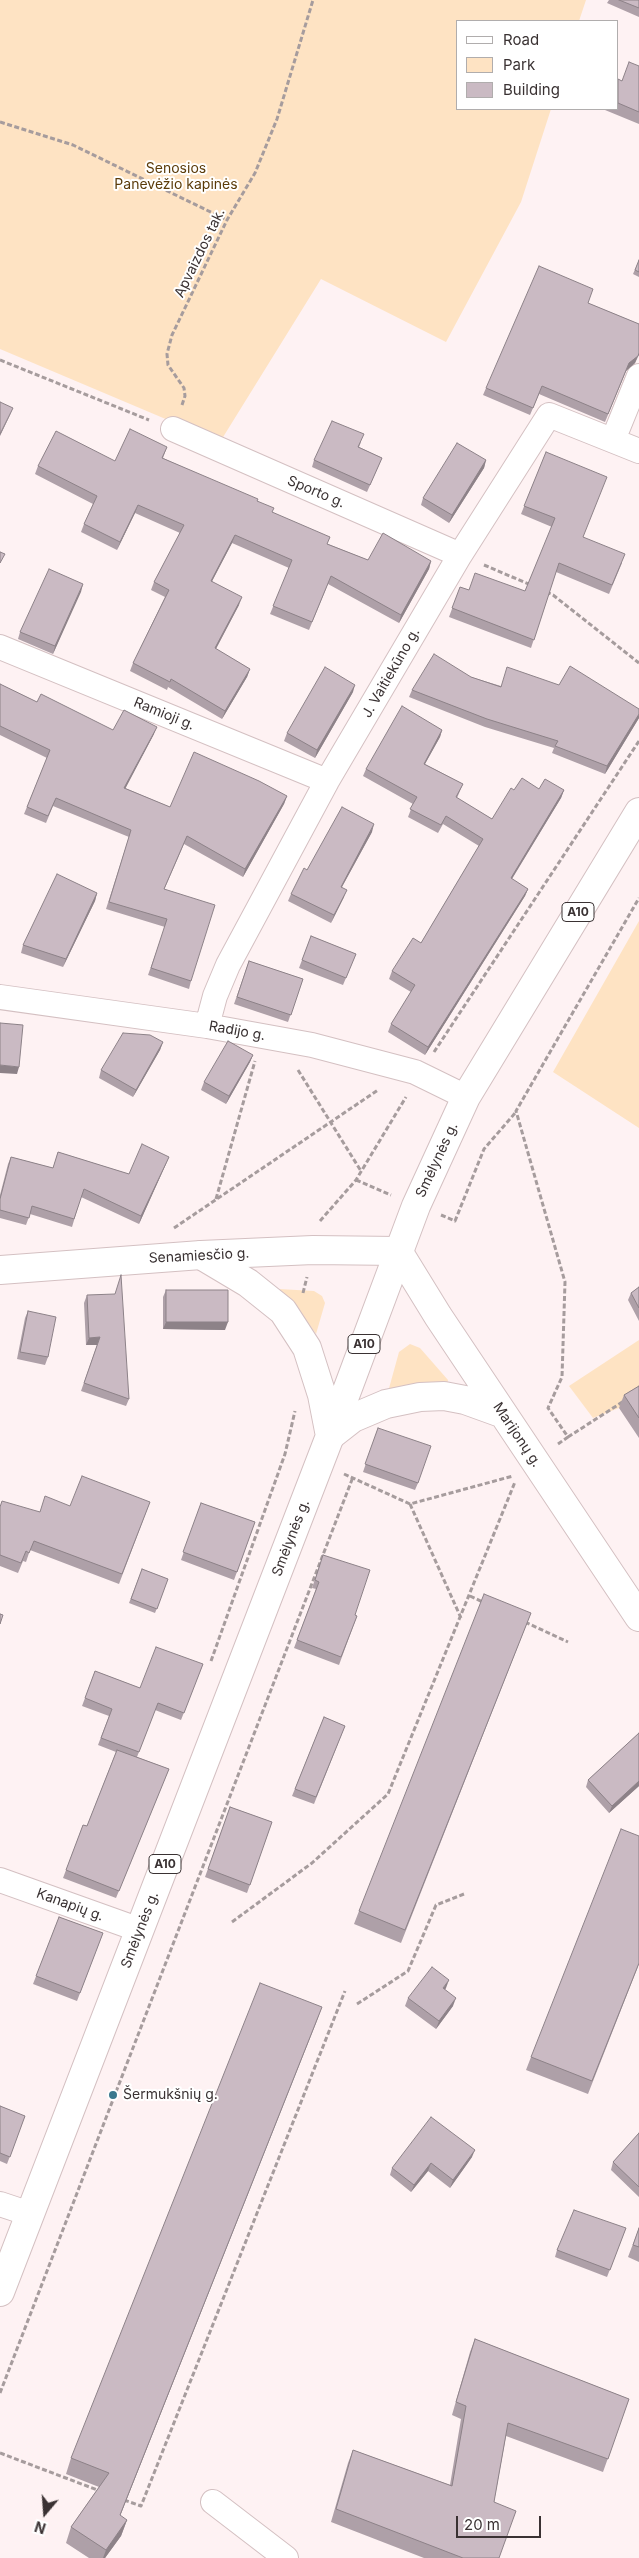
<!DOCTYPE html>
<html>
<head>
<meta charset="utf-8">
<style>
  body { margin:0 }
  #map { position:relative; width:639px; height:2558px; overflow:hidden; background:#fef2f3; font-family:Inter,sans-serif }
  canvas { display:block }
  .legend { position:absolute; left:456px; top:20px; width:162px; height:90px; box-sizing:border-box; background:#fff; border:1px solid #b0adad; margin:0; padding:6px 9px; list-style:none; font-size:15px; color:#3a3233 }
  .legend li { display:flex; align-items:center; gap:10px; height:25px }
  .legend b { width:25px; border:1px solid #b0adad }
  .north { position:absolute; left:20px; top:2488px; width:50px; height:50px; -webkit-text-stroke:4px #fff; paint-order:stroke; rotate:198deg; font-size:14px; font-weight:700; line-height:20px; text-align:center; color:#3a3233 }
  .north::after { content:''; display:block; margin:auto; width:18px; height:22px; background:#3a3233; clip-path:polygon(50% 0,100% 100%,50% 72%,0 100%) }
  .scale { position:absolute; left:456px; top:2516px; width:85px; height:22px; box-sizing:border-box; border:2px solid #3a3233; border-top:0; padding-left:6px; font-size:15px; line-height:18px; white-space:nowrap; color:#3a3233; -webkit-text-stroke:4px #fff; paint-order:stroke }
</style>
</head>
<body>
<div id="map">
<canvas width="639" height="2558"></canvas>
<ul class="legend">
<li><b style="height:6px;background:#fff"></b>Road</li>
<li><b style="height:14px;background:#fee3c3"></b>Park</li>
<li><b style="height:14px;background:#cabac3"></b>Building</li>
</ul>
<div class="north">N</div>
<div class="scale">20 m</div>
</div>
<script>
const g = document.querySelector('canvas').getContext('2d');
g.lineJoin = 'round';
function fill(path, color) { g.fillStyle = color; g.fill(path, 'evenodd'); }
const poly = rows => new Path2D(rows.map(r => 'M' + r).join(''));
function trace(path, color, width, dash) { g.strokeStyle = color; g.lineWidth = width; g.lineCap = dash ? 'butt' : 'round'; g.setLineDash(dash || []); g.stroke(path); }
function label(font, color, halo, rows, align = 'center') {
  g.font = font + ' Inter,sans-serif'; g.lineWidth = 4; g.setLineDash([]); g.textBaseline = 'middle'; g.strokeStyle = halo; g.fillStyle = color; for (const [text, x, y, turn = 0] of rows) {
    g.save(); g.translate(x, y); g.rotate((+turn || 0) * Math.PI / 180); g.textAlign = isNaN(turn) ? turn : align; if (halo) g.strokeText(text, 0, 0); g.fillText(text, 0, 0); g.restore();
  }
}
fill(poly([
  [0,0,586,0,579,21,458,21,458,109,551,109,521,202,446,342,321,279,220,442,0,349],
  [639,921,639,1128,553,1072],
  [279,1289,314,1291,322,1296,325,1303,316,1334,296,1306],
  [639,1340,639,1396,619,1408,593,1418,569,1386],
  [410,1344,420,1348,448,1380,447,1385,388,1392,399,1352]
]), '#fee3c3');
const street = poly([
  [173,429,460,555],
  [613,440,639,376],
  [0,647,327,781],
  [0,997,207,1026,312,1045,415,1072,466,1097],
  [207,1026,215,996,228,965,327,781,460,555,549,415,639,451],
  [0,1880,140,1930],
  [0,2204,30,2214],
  [213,2502,286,2558]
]);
const secondary = poly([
  [0,1270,201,1255,313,1250,398,1251,438,1316,639,1617],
  [330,1436,353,1418,386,1404,420,1397,444,1396,465,1400,501,1413]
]);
const highway = poly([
  [201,1255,248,1283,283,1311,307,1348,322,1395,330,1436],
  [0,2292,330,1436,416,1206,466,1097,639,812]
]);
trace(street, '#d4c0c2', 26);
trace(secondary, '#d4c0c2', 30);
trace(highway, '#d4c0c2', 30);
trace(poly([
  [0,122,73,145,227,220],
  [0,360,149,420],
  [182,405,185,396,184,388,168,365,167,354,172,335,227,220,255,173,277,119,313,0],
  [484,565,531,585],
  [546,592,553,595,639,663],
  [434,1052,639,741],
  [298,1070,361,1171],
  [356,1180,391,1195],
  [216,1199,255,1061],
  [441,1215,455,1221,484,1149,516,1112],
  [320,1221,356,1180,406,1097],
  [174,1228,378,1090],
  [303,1293,307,1277],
  [568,1437,624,1401],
  [558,1444,568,1437,548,1408,562,1377,565,1282,516,1111,639,898],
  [344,1474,410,1504,513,1476],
  [410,1504,461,1618],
  [470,1596,485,1603],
  [525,1622,568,1642],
  [211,1661,285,1454,295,1411],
  [232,1922,312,1863,388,1794,515,1482],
  [357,2004,408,1971,436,1905,464,1894],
  [0,2393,353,1477],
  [0,2453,100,2491],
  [124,2500,141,2506,345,1991]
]), '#a69c9d', 3, [5, 2.5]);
trace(street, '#fff', 24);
trace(secondary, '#fff', 28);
trace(highway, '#fff', 28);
fill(poly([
  [609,0,639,0,639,17,607,3],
  [639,66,639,124,605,110,606,109,618,109,618,79,622,81],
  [639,260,639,277,633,274],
  [588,303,639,324,639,355,635,363,626,371,605,422,539,394,530,415,483,395,486,388],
  [361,442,359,447,382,458,367,492,312,467,314,460],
  [167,447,163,458,257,501,272,512,328,544,368,560,431,561,429,569,399,623,328,584,309,630,270,614,289,568,232,543,212,581,239,605,216,649,250,669,247,677,222,719,168,687,167,690,130,671,133,663,165,597,151,590,154,582,180,533,135,513,117,550,81,532,84,524,93,504,35,474,38,466,115,461],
  [546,452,583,537,622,563,609,594,556,572,531,648,449,617,460,587,469,590,525,591,552,527,521,514],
  [486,460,484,468,449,523,421,505,423,498],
  [83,584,53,654,18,639,20,632],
  [471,677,501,686,639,718,605,774,552,753,554,748,485,727,409,697,412,690],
  [0,684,37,702,113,730,154,734,125,788,170,807,287,796,284,804,243,877,184,844,164,890,191,981,189,989,148,975,165,927,106,909,129,837,53,806,46,823,24,814,47,758,0,735],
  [353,692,315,758,284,741,287,733],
  [442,730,440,737,425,764,463,784,457,798,492,819,514,790,539,789,564,790,561,798,512,879,528,889,525,896,425,1055,388,1032,391,1024,411,992,389,979,392,971,421,943,479,846,443,824,438,833,408,817,413,804,363,776,366,769],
  [372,832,342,887,344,897,331,923,288,901,291,894,307,870],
  [97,893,95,901,63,967,21,953,23,945],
  [311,936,356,954,343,985,299,968],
  [249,961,303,979,288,1022,234,1004],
  [163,1042,160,1050,133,1097,99,1078,101,1070],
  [253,1055,250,1062,226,1104,201,1090,204,1082],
  [58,1152,129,1174,169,1157,139,1224,81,1197,72,1227,30,1214,26,1225,0,1218,0,1195,8,1164,11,1157,53,1168],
  [639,1287,639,1321,628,1300,631,1293],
  [166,1290,225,1330,163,1329,163,1297],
  [87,1295,129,1399,126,1406,81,1391,97,1345,86,1345,84,1303],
  [28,1311,48,1357,45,1365,17,1359,25,1318],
  [639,1386,639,1438,619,1408,624,1395],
  [378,1428,418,1483,415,1490,363,1472],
  [150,1502,119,1584,30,1550,26,1562,23,1561,18,1573,0,1566,0,1507,40,1512,70,1506],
  [201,1503,255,1522,234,1580,181,1560],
  [323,1555,355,1615,357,1616,339,1665,294,1648,316,1589,312,1588],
  [142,1569,168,1579,155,1613,129,1603],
  [531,1613,401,1943,354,1924,359,1911],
  [203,1664,181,1720,155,1710,137,1757,169,1769,116,1898,63,1878,83,1825,87,1826,116,1752,98,1745,109,1716,82,1706,95,1671,140,1688],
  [324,1717,345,1726,314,1804,292,1796],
  [639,1733,639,1786,609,1813,586,1787,588,1780],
  [230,1807,272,1822,247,1893,205,1877],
  [59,1917,103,1933,77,2001,33,1984],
  [639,1964,588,2094,526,2070,531,2057],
  [446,1988,445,1990,453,2006,436,2029,405,2006,408,1998],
  [322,2007,120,2516,127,2520,121,2536,105,2558,89,2558,66,2543,71,2527,99,2487,66,2474,71,2458],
  [0,2106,25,2116,7,2164,0,2161],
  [639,2133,639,2197,611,2170,613,2162],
  [472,2157,450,2188,428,2171,411,2192,390,2175,392,2168],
  [626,2228,607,2277,555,2257,557,2250],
  [639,2228,639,2262,628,2257],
  [475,2339,629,2399,603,2472,506,2436,494,2502,499,2558,424,2558,331,2522,348,2463,353,2450,450,2485,461,2419,452,2415,470,2352]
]), '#aea0a8');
fill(poly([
  [639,353,635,363,626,371,605,422,629,363],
  [13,408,10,415,0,436,0,434],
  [486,460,484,468,449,523,452,515],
  [138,505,135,513,117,550,120,542],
  [235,535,232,543,208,589,211,581],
  [431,561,429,569,399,623,401,615],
  [83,584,81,592,53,654,55,646],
  [242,597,239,605,212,656,215,648],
  [250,669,247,677,222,719,225,711],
  [355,685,353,692,315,758,317,750],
  [639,714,639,718,605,774,607,766],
  [157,727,154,734,122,795,124,788],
  [442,730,440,737,421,771,424,764],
  [564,790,561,798,508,885,511,878],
  [287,796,284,804,243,877,245,869],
  [374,824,372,832,338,894,341,887],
  [528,889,525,896,425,1055,428,1047],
  [347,890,344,897,331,923,334,915],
  [97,893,95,901,63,967,66,959],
  [163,1042,160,1050,133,1097,136,1090],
  [253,1055,250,1062,226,1104,229,1096],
  [0,1065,19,1067,17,1074,0,1073],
  [169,1157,166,1164,139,1224,141,1216],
  [166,1322,228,1322,225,1330,163,1329],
  [100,1337,97,1345,86,1345,89,1338],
  [639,1781,639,1786,609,1813,612,1806],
  [449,1980,446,1988,440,1996,443,1988],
  [456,1998,453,2006,436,2029,439,2021],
  [322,2007,316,2023,114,2531,120,2515],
  [475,2150,472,2157,450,2188,453,2180],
  [431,2163,428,2171,411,2192,414,2185],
  [127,2520,121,2536,105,2558,103,2558,106,2550]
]), '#8d8288');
const building = poly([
  [619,0,639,0,639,8,619,0],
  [629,62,639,66,639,112,618,103,618,79,622,81,629,62],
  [639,260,639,272,635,270,639,260],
  [539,266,593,289,588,303,639,324,639,353,638,356,629,363,608,414,542,386,533,408,486,388,539,266],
  [0,402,13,408,0,434,0,402],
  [332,421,364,434,358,447,382,458,370,485,314,460,332,421],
  [130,429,167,447,162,458,258,499,257,501,274,508,272,512,330,537,327,544,368,560,383,533,431,561,401,615,331,576,312,622,273,606,292,560,235,535,211,581,242,597,215,648,250,669,225,711,171,679,170,682,133,663,169,590,154,582,184,525,138,505,120,542,84,524,97,496,38,466,56,431,115,461,130,429],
  [457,443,486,460,452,515,423,498,457,443],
  [546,452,607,477,583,537,625,554,612,585,559,563,534,640,452,608,460,587,469,590,475,573,525,591,555,518,524,506,546,452],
  [0,552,5,554,0,563,0,552],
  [49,569,83,584,55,646,20,632,49,569],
  [434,654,471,677,501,687,507,667,559,685,570,666,639,709,639,714,607,766,555,746,558,741,487,719,412,690,434,654],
  [325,667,355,685,317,750,287,733,325,667],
  [0,684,37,702,41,694,113,730,124,710,157,727,124,788,170,807,194,752,259,781,287,796,245,869,187,836,164,889,215,905,191,981,151,968,167,919,109,902,131,830,56,798,48,816,27,807,50,750,0,726,0,684],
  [402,706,442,730,424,764,463,784,456,797,492,819,511,788,514,790,522,778,539,789,545,779,564,790,511,878,528,889,428,1047,391,1024,415,985,392,971,413,938,421,943,483,839,446,816,441,825,410,809,417,797,366,769,402,706],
  [342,807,374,824,341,887,347,890,334,915,291,894,304,868,307,870,342,807],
  [57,874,97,893,66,959,23,945,57,874],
  [311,936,356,954,346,978,302,960,311,936],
  [249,961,303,979,291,1015,237,997,249,961],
  [0,1023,23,1025,19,1067,0,1065,0,1023],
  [123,1033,150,1035,163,1042,136,1090,101,1070,123,1033],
  [228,1041,253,1055,229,1096,204,1082,228,1041],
  [142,1144,169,1157,141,1216,84,1189,74,1219,32,1206,29,1218,0,1210,0,1199,11,1157,53,1168,58,1152,129,1174,142,1144],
  [121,1275,129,1399,84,1383,100,1337,89,1338,87,1295,115,1294,121,1275],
  [639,1287,639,1308,631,1293,639,1287],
  [166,1290,228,1290,228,1322,166,1322,166,1290],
  [28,1311,56,1317,48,1357,20,1352,28,1311],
  [639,1386,639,1418,624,1395,639,1386],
  [378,1428,431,1446,418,1483,365,1464,378,1428],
  [82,1476,150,1502,122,1574,34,1541,29,1553,26,1551,21,1563,0,1555,0,1507,2,1501,40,1512,45,1496,70,1506,82,1476],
  [201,1503,255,1522,237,1572,183,1552,201,1503],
  [323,1555,370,1570,355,1615,357,1616,341,1657,297,1640,319,1582,315,1580,323,1555],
  [142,1569,168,1579,157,1609,131,1599,142,1569],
  [484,1594,531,1613,405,1930,359,1911,484,1594],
  [0,1614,3,1615,0,1624,0,1614],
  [156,1647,203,1664,184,1713,158,1703,139,1752,101,1738,112,1709,85,1698,95,1671,140,1688,156,1647],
  [324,1717,345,1726,316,1797,295,1789,324,1717],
  [639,1733,639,1781,612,1806,588,1780,639,1733],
  [117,1750,169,1769,119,1891,66,1870,83,1825,87,1826,117,1750],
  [230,1807,272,1822,250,1885,208,1869,230,1807],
  [621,1829,639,1836,639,1963,592,2081,531,2057,621,1829],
  [59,1917,103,1933,80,1993,36,1976,59,1917],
  [432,1967,449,1980,443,1988,456,1998,439,2021,408,1998,432,1967],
  [260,1983,322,2007,120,2515,127,2520,106,2550,71,2527,109,2473,71,2458,260,1983],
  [0,2106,25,2116,10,2157,0,2153,0,2106],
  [431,2117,475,2150,453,2180,431,2163,414,2185,392,2168,431,2117],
  [639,2133,639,2187,613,2162,639,2133],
  [574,2210,626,2228,610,2270,557,2250,574,2210],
  [639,2228,639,2247,633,2245,639,2228],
  [475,2339,629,2399,608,2459,508,2423,494,2502,516,2511,499,2558,463,2558,336,2509,353,2450,452,2486,466,2406,456,2402,475,2339]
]);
fill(building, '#cabac3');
trace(building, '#8d8288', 1);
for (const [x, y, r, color] of [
  [113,2095,5,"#3a788e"]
]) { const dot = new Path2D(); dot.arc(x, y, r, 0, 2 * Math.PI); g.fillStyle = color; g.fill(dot); trace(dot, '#fff', 2); }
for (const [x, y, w] of [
  [578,912,32],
  [364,1344,32],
  [165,1864,32]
]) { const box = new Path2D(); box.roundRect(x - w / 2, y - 9.5, w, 19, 4); g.fillStyle = '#fff'; g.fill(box); trace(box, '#3a3233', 1); }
label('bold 12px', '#3a3233', null, [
  ["A10",578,912],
  ["A10",364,1344],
  ["A10",165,1864]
]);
label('14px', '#5b3b09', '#fff', [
  ["Senosios",176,169],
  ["Panevėžio kapinės",176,185]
]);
label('14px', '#3a3233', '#fff', [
  ["Apvaizdos tak.",200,253,-64],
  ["Sporto g.",316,492,23],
  ["J. Vaitiekūno g.",391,673,-60],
  ["Ramioji g.",164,714,22],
  ["Radijo g.",237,1031,10],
  ["Smėlynės g.",437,1160,-65],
  ["Senamiesčio g.",199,1256,-3],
  ["Marijonų g.",517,1435,56],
  ["Smėlynės g.",291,1538,-69],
  ["Kanapių g.",70,1905,20],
  ["Smėlynės g.",140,1930,-69]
]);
label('14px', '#3a3233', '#fff', [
  ["Šermukšnių g.",123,2095]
], 'left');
</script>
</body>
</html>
